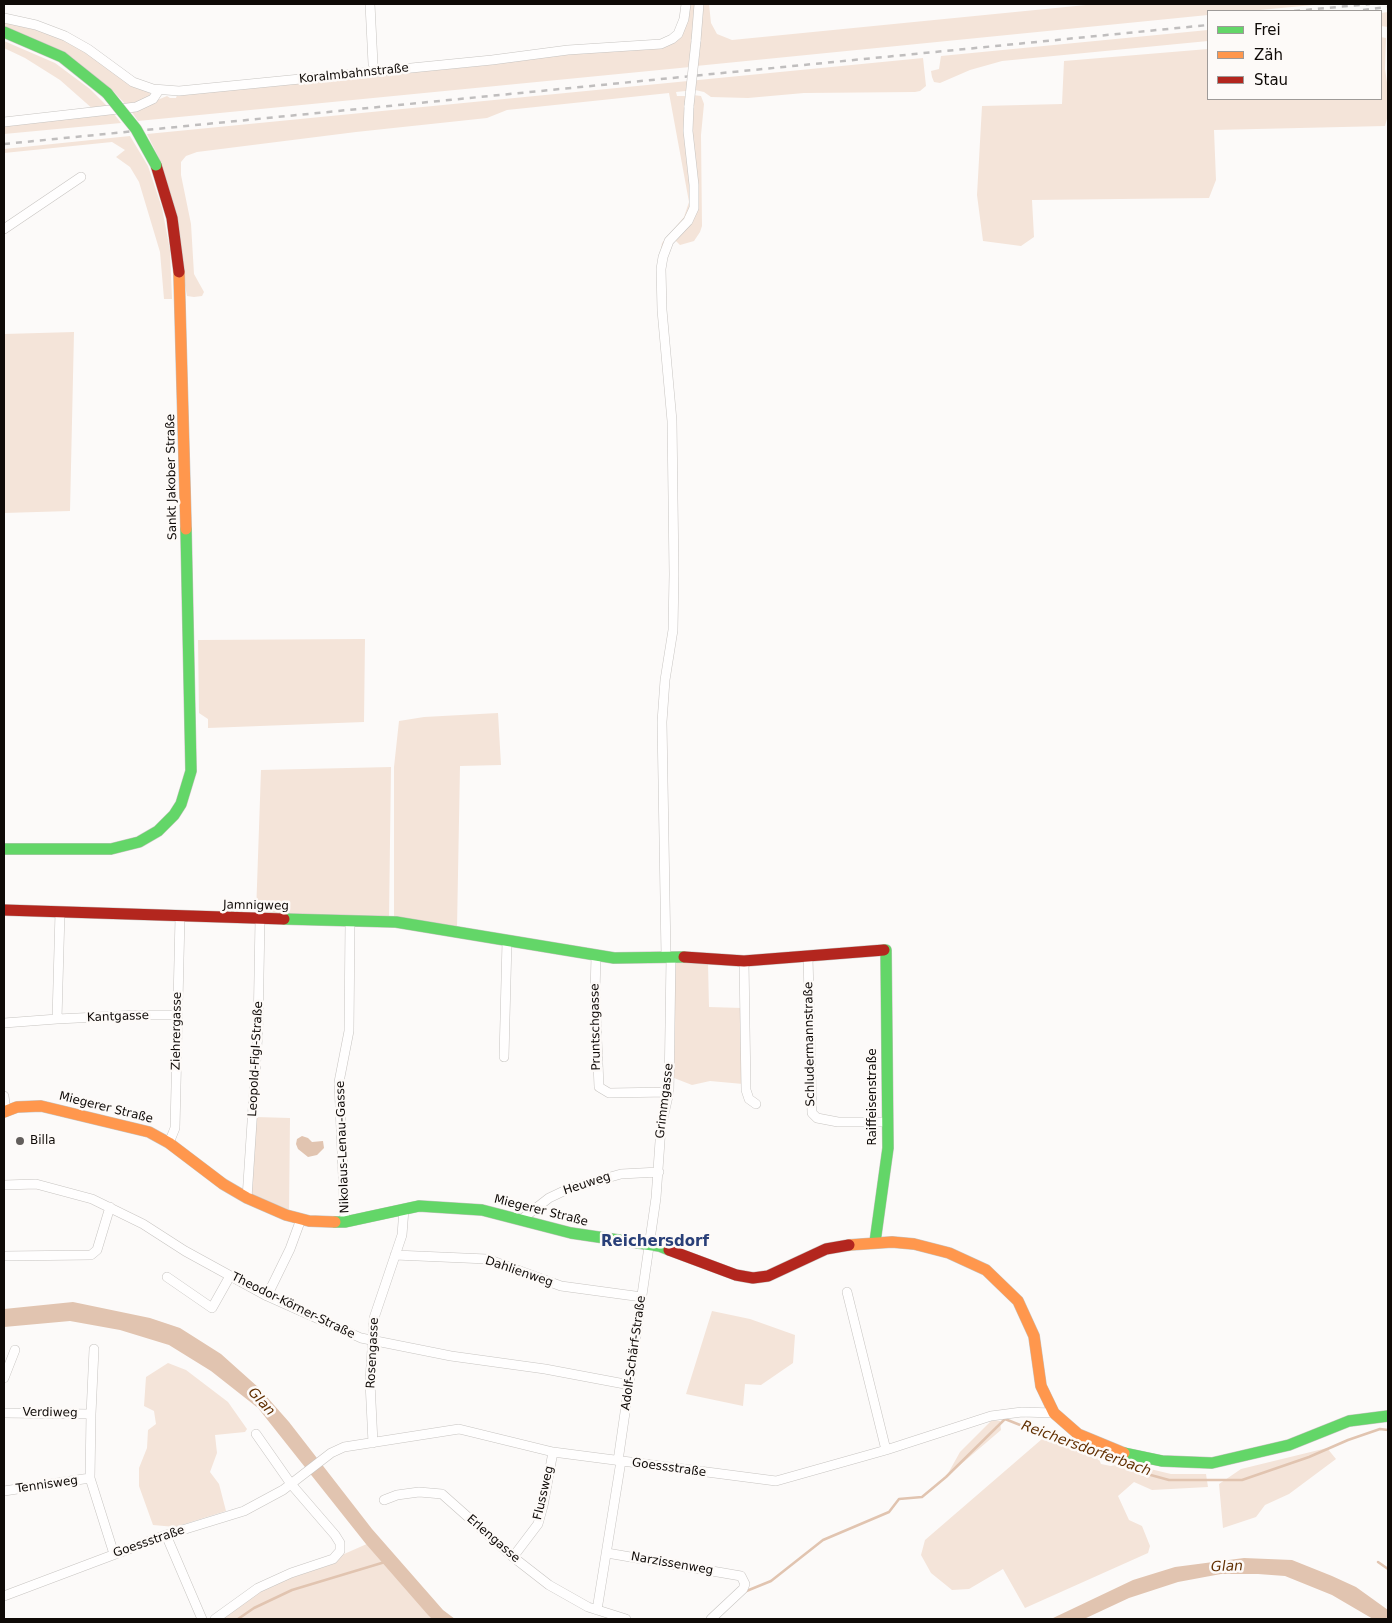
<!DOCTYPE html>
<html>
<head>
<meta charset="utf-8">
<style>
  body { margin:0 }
  #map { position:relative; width:1392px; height:1623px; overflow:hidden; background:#fcfaf9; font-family:"DejaVu Sans",sans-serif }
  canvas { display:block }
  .frame { position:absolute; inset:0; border:5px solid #0f0a07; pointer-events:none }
  .legend { position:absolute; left:1207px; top:10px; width:175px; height:90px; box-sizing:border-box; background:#fdfaf8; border:1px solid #9e9a98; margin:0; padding:6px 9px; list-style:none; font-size:15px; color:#0f0a07 }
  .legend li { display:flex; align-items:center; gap:10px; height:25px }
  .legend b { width:25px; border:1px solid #9e9a98 }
</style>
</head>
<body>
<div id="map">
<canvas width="1392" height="1623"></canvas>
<div class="frame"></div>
<ul class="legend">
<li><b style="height:6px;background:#63d668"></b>Frei</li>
<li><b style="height:6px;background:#ff974d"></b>Zäh</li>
<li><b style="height:6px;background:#b3261e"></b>Stau</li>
</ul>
</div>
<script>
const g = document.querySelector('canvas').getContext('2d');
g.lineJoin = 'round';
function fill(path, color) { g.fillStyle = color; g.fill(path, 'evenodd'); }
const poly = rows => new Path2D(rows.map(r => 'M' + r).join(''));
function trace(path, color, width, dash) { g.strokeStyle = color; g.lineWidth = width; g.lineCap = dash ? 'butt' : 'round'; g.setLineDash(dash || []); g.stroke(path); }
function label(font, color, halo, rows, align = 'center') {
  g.font = font + ' "DejaVu Sans",sans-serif'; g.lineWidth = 5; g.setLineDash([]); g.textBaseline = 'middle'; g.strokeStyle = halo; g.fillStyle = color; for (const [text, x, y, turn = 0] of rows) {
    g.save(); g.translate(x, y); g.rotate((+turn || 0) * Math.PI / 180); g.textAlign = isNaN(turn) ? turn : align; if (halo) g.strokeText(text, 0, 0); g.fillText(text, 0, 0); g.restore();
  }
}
fill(poly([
  [689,4,697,4,690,67,138,121,131,111,167,96,170,98,176,98,177,95,371,74,669,44],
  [701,4,709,4,711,23,717,34,732,40,1096,4,1324,4,1249,11,1208,11,1208,15,696,66],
  [1388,12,1388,27,1381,26,1381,13],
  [4,20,58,35,151,94,147,99,127,106,114,92,73,58,4,26],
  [1208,30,1208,41,1002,61,970,70,940,83,934,82,932,77,931,71,939,69,941,56],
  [1381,37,1386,38,1385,69,1388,89,1388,115,1385,126,1214,130,1216,180,1209,198,1032,200,1034,237,1021,246,983,241,977,195,982,106,1062,104,1064,61,1208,49,1208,99,1381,99],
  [4,41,55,63,90,89,110,109,94,110,60,80,25,58,4,48],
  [923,58,926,86,920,91,915,92,804,93,748,98,711,97,704,92,695,90,676,92,677,96,686,96,692,209,657,268,662,243,684,217,689,202,669,93,507,110,487,118,356,132,197,152,186,156,181,162,181,175,191,224,194,274,204,292,202,296,194,297,187,296,162,164,147,134],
  [693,95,701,96,704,104,701,135,702,226,700,232,694,241,680,245,675,240,691,220,690,136],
  [114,114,121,123,4,134,4,124],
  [130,136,148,166,162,208,170,250,172,299,164,299,160,252,139,182,130,167,116,157,125,150,112,142,4,153,4,149],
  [74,332,70,511,4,513,4,334],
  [365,639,364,722,208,728,208,719,199,713,198,640],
  [498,713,501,765,460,766,457,928,394,917,394,767,399,721,424,717],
  [391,767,389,917,256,914,261,770],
  [678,960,708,963,709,1007,742,1008,743,1084,710,1081,692,1085,674,1078,675,966],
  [256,1117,290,1118,289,1210,251,1194],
  [712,1311,750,1319,795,1335,793,1363,761,1385,745,1384,743,1406,686,1394],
  [168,1363,186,1370,228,1402,247,1429,245,1432,215,1435,217,1453,210,1472,219,1484,226,1511,175,1527,153,1525,139,1486,139,1468,147,1448,148,1430,156,1424,154,1411,144,1406,146,1377],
  [992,1420,1000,1421,1001,1430,946,1477,960,1452],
  [1066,1435,1096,1452,1101,1464,1111,1466,1121,1462,1171,1474,1206,1474,1208,1487,1152,1490,1134,1482,1118,1496,1129,1520,1142,1526,1150,1546,1148,1553,1025,1608,1003,1569,969,1589,952,1590,931,1573,921,1555,925,1540,1042,1439],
  [1327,1448,1336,1459,1289,1494,1265,1505,1256,1517,1223,1528,1219,1484,1241,1469],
  [369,1543,439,1619,222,1619,256,1593]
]), '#f4e4d9');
fill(poly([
  [302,1136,308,1138,312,1142,323,1141,324,1148,317,1155,308,1157,298,1149,296,1144,297,1139],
  [73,1302,150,1318,180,1328,221,1354,259,1388,289,1422,372,1529,443,1610,455,1619,432,1619,428,1615,366,1544,258,1408,211,1371,169,1345,120,1330,70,1321,4,1327,4,1309],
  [1244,1558,1292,1560,1332,1576,1356,1587,1388,1610,1388,1619,1373,1619,1332,1595,1285,1576,1258,1574,1221,1574,1178,1582,1129,1598,1084,1619,1051,1619,1133,1580,1175,1567]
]), '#e1c4b0');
trace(poly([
  [1378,1562,1388,1569],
  [744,1592,771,1581,823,1540,889,1512,899,1499,922,1497,946,1477,1005,1419,1136,1471,1169,1480,1242,1480,1309,1457,1348,1440,1380,1429,1388,1430],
  [238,1619,254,1608,292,1590,385,1562]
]), '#e1c4b0', 2.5);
const street = poly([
  [370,4,373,64],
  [4,18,36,25,65,36,88,49,133,82,153,89,179,91,492,60,568,50,661,44,672,39,678,34,684,19,686,4],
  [696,41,699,4],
  [4,122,136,107,153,99,159,90],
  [4,229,81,177],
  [596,956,595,993,599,1087,609,1093,669,1092],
  [666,956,662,722,665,680,673,630,674,574,672,421,662,310,661,269,663,257,669,241,688,221,694,208,694,185,688,131,689,106],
  [808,957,812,1113,817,1118,838,1122,887,1122],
  [744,961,746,1090,749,1099,756,1104],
  [57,1019,139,1015,178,1015],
  [4,1023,57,1019,60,912],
  [504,1057,507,941],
  [4,1096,6,1111],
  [169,1143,175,1128,180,917],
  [4,1185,36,1184,92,1199,143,1224,185,1251,267,1296,361,1338,451,1356,545,1369,630,1385],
  [247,1198,258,1031,260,919],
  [522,1219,549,1198,568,1189,621,1174,659,1172],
  [345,1222,339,1082,349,1031,350,922],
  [395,1255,487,1259,561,1286,642,1297],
  [4,1256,91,1255,97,1250,110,1207],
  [167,1277,212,1308,230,1276],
  [847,1292,886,1450],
  [267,1296,290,1249,301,1219],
  [4,1378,15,1350],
  [4,1413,91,1414,94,1349],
  [91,1414,90,1478,114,1554],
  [373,1443,370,1382,374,1318,402,1235,404,1209],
  [618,1461,656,1198,661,1127,669,1092,671,957],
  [4,1491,90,1478],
  [384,1500,397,1495,419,1492,442,1494,513,1557,549,1585,588,1607,626,1619],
  [166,1535,202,1619],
  [607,1553,741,1576,745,1584,743,1589,711,1619],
  [513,1557,538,1524,543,1506,553,1452],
  [4,1596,166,1535,244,1511,283,1490,331,1453,344,1447,459,1429,553,1452,776,1481,886,1450,991,1416,1022,1412,1054,1413],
  [597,1610,621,1461],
  [215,1619,258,1588,291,1573,333,1559,340,1551,340,1543,335,1535,291,1484,256,1434]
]);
const fast = poly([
  [4,32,62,57,107,93],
  [4,849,111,849,139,842,158,831,174,815,181,804,191,771,186,529],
  [284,919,396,922,614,958,684,957],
  [335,1222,345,1222,419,1206,482,1210,571,1233,659,1246,669,1250],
  [875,1242,888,1148,886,950,884,950],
  [1124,1453,1162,1461,1212,1463,1289,1445,1349,1421,1388,1416]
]);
const slow = poly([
  [179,272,186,529],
  [4,1112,17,1107,41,1106,149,1132,169,1143,223,1184,247,1198,286,1215,309,1221,335,1222],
  [849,1245,892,1242,914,1244,949,1253,986,1270,1018,1301,1034,1336,1041,1386,1054,1413,1078,1434,1124,1453]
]);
const jam = poly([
  [156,165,172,218,179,272],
  [4,910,284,919],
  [684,957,744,961,884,950],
  [669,1250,736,1275,753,1278,768,1276,826,1249,849,1245]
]);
trace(street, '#c7c4c1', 10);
trace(fast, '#c7c4c1', 12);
trace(slow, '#c7c4c1', 12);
trace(jam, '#c7c4c1', 12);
trace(street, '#fffefe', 9);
trace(fast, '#63d668', 11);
trace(slow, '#ff974d', 11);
trace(jam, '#b3261e', 11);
trace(poly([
  [1363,10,1388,7],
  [1294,11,1370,4],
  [4,144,1208,25]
]), '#c0bebe', 2.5, [6, 6]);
const streetBridge = poly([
  [689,106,696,41]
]);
const fastBridge = poly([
  [107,93,136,129,156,165]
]);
trace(streetBridge, '#c7c4c1', 10, []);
trace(fastBridge, '#c7c4c1', 12, []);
trace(streetBridge, '#fffefe', 9);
trace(fastBridge, '#63d668', 11);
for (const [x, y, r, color] of [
  [20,1141,5,"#625e5c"]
]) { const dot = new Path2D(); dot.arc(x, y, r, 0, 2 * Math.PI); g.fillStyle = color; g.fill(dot); trace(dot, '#fdfaf8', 2); }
label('12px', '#0f0a07', '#fdfaf8', [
  ["Koralmbahnstraße",354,74,-6],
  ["Sankt Jakober Straße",172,477,-91],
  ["Jamnigweg",256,906,1],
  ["Kantgasse",118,1017,-2],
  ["Pruntschgasse",596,1027,-91],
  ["Ziehrergasse",177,1031,-89],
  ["Schludermannstraße",810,1044,-91],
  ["Leopold-Figl-Straße",256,1059,-87],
  ["Raiffeisenstraße",873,1097,-90],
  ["Grimmgasse",665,1101,-83],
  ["Miegerer Straße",106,1108,14],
  ["Nikolaus-Lenau-Gasse",343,1147,-92],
  ["Heuweg",587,1184,-18],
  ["Miegerer Straße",541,1211,14],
  ["Dahlienweg",519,1272,19],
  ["Theodor-Körner-Straße",293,1306,26],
  ["Rosengasse",373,1353,-87],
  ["Adolf-Schärf-Straße",634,1353,-82],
  ["Verdiweg",50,1413,1],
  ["Goessstraße",669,1468,8],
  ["Tennisweg",47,1485,-8],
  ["Flussweg",544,1493,-77],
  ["Erlengasse",493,1539,41],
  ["Goessstraße",149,1542,-19],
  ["Narzissenweg",672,1564,10]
]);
label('12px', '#0f0a07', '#fdfaf8', [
  ["Billa",30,1141]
], 'left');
label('italic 14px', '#612f00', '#fdfaf8', [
  ["Glan",261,1402,48],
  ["Reichersdorferbach",1086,1449,20],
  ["Glan",1227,1567,-2]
]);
label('bold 15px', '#293f78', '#fdfaf8', [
  ["Reichersdorf",655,1242]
]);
</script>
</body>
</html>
